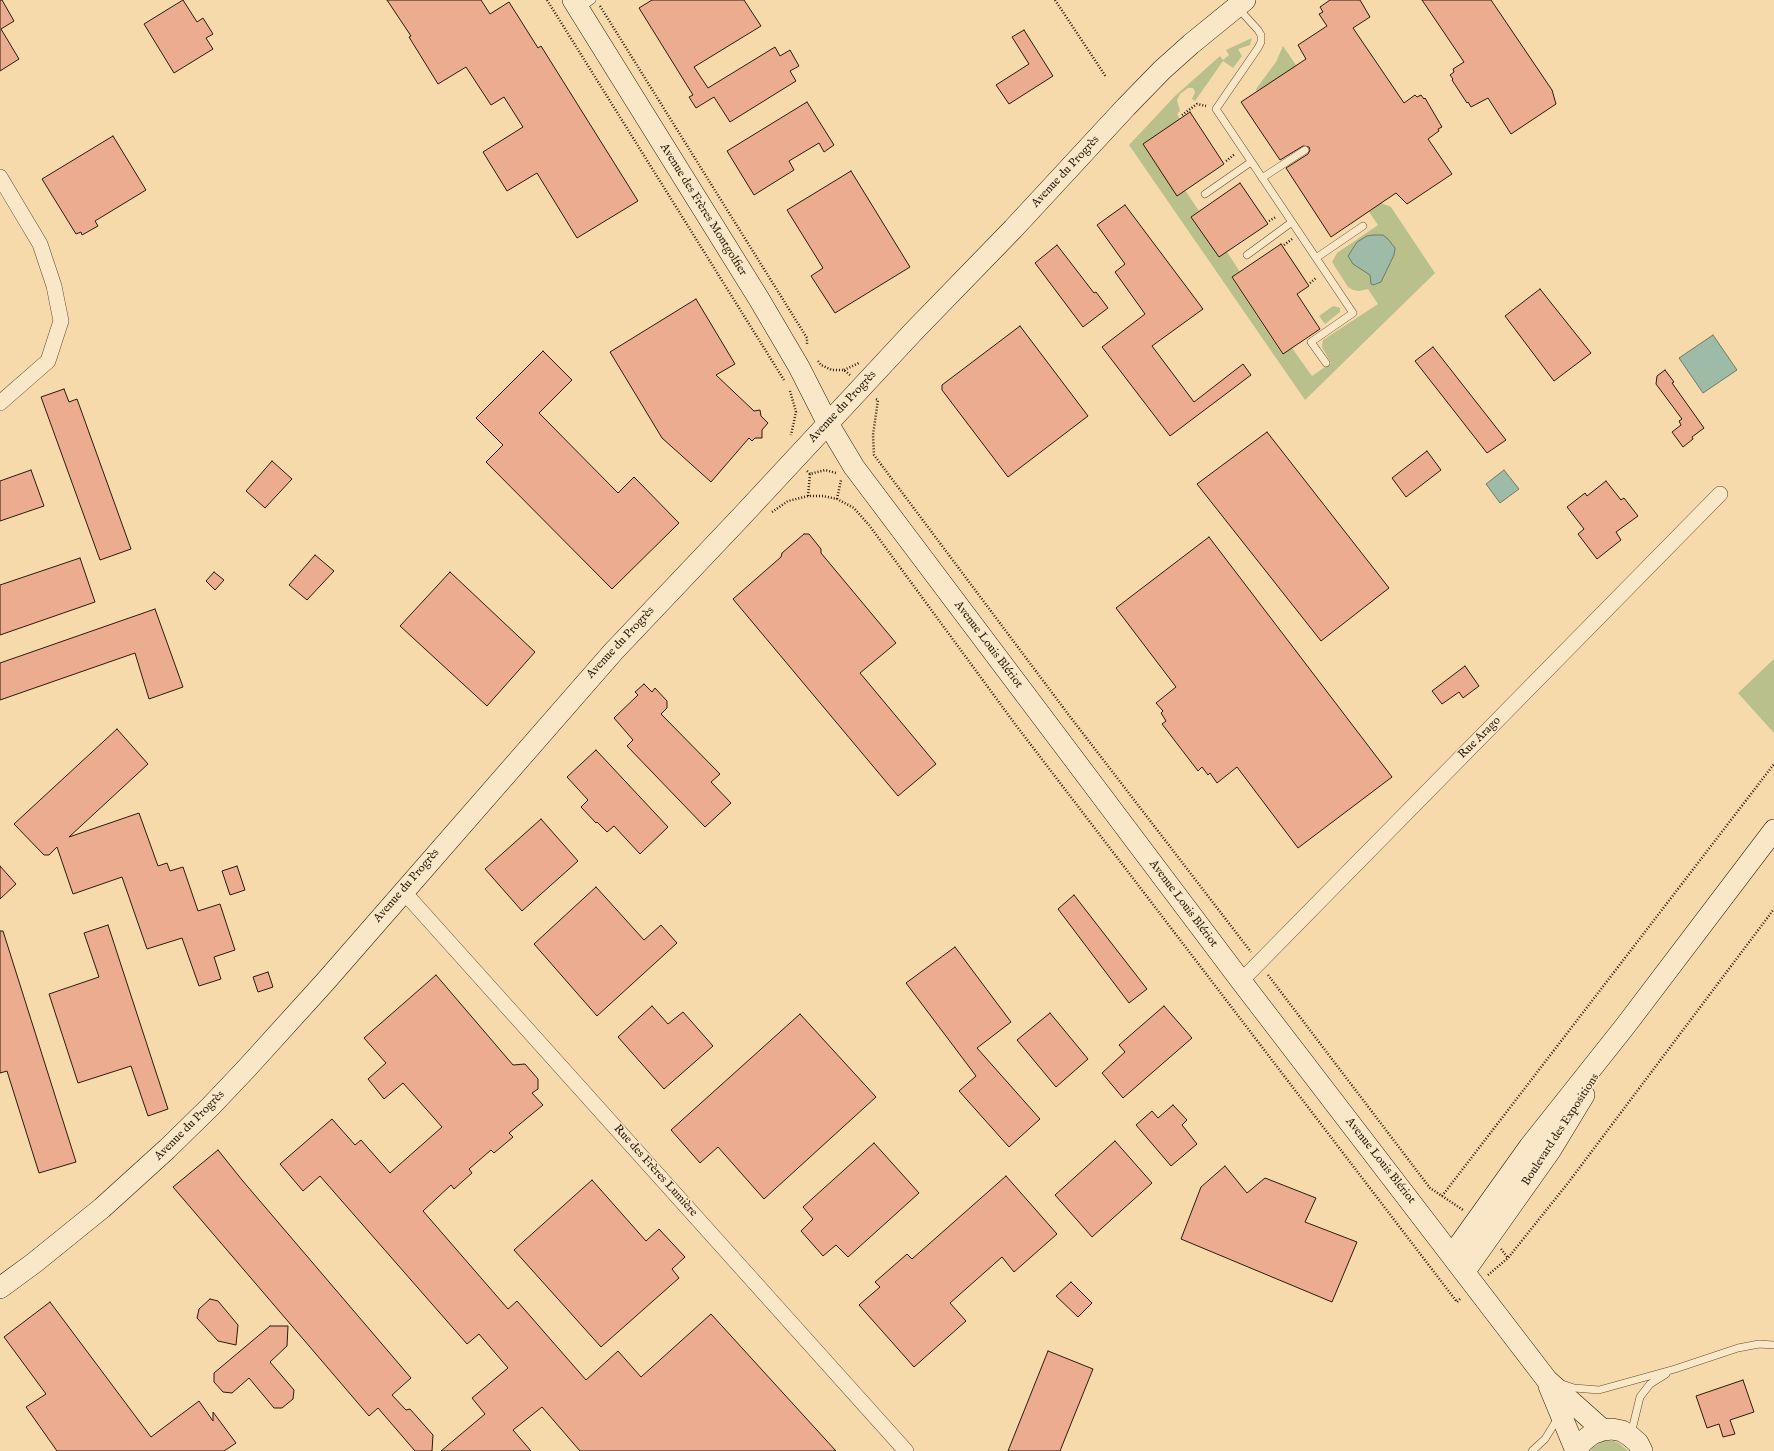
<!DOCTYPE html>
<html>
<head>
<meta charset="utf-8">
<style>
  body { margin:0 }
  canvas { display:block; background:#f6daab }
</style>
</head>
<body>
<canvas width="1774" height="1451"></canvas>
<script>
const g = document.querySelector('canvas').getContext('2d');
g.lineJoin = 'round';
function fill(path, color) { g.fillStyle = color; g.fill(path, 'evenodd'); }
const poly = rows => new Path2D(rows.map(r => 'M' + r).join(''));
function trace(path, color, width, dash) { g.strokeStyle = color; g.lineWidth = width; g.lineCap = dash ? 'butt' : 'round'; g.setLineDash(dash || []); g.stroke(path); }
function label(font, color, halo, rows, align = 'center') {
  g.font = font + ' "IM FELL English",serif'; g.lineWidth = 3; g.setLineDash([]); g.textBaseline = 'middle'; g.strokeStyle = halo; g.fillStyle = color; for (const [text, x, y, turn = 0] of rows) {
    g.save(); g.translate(x, y); g.rotate((+turn || 0) * Math.PI / 180); g.textAlign = isNaN(turn) ? turn : align; if (halo) g.strokeText(text, 0, 0); g.fillText(text, 0, 0); g.restore();
  }
}
fill(poly([
  [1252,38,1250,45,1238,49,1242,56,1233,68,1223,61,1195,101,1192,99,1195,92,1193,88,1188,88,1180,94,1177,100,1180,111,1177,114,1180,119,1143,144,1177,195,1185,190,1199,211,1191,217,1219,257,1227,252,1240,272,1232,278,1282,354,1292,348,1312,376,1331,363,1322,347,1323,340,1378,304,1368,289,1359,291,1353,290,1348,287,1332,262,1337,253,1378,225,1369,212,1381,203,1391,207,1435,273,1305,400,1129,145,1175,96,1220,56,1223,60,1229,55,1226,50],
  [1283,46,1345,138,1257,92,1256,89,1276,62],
  [1333,306,1340,308,1340,312,1325,324,1319,316],
  [1774,659,1774,733,1738,693],
  [1603,1441,1614,1441,1619,1443,1628,1451,1590,1451,1593,1447]
]), '#b9c08c');
const water = poly([
  [1374,235,1383,235,1388,239,1395,248,1394,255,1381,282,1373,285,1371,284,1370,275,1353,264,1348,256,1357,242,1367,236,1374,235],
  [1713,335,1737,370,1703,393,1679,358,1713,335],
  [1504,470,1519,489,1500,503,1486,484,1504,470]
]);
fill(water, '#9dbba6');
trace(water, '#6f7b68', 1);
const building = poly([
  [0,0,2,0,14,21,1,29,19,59,0,71,0,0],
  [183,0,197,22,203,18,213,34,206,38,213,49,174,73,144,24,183,0],
  [387,0,481,0,490,14,509,2,538,48,541,46,638,201,577,238,537,173,507,191,483,152,523,127,504,97,491,105,466,67,438,84,409,37,411,36,387,0],
  [652,0,744,0,761,26,694,67,708,88,775,47,780,56,790,50,799,66,790,71,796,81,730,122,714,97,696,108,689,97,693,95,639,8,652,0],
  [1330,0,1360,0,1370,17,1353,28,1404,103,1415,95,1417,97,1421,95,1424,99,1425,98,1442,127,1438,129,1439,131,1428,139,1452,174,1407,204,1396,193,1331,237,1286,168,1308,154,1310,150,1309,147,1303,146,1280,160,1241,102,1306,59,1298,45,1327,26,1319,14,1323,12,1320,7,1330,0],
  [1422,0,1491,0,1552,90,1556,104,1511,134,1488,98,1471,107,1468,102,1467,103,1452,80,1453,79,1450,75,1454,72,1453,69,1464,62,1422,0],
  [1024,30,1053,76,1009,104,996,85,1029,64,1012,37,1024,30],
  [807,102,834,145,824,152,819,143,789,161,794,170,754,195,727,151,807,102],
  [1190,112,1224,164,1177,196,1143,144,1190,112],
  [113,136,146,190,95,221,98,226,82,235,81,232,76,234,42,179,113,136],
  [851,171,910,267,835,313,811,276,823,268,787,210,851,171],
  [1240,183,1268,224,1219,257,1191,217,1240,183],
  [1125,205,1203,309,1152,346,1194,402,1243,364,1251,375,1170,436,1102,347,1145,314,1115,272,1125,264,1097,225,1125,205],
  [1281,244,1309,286,1297,294,1320,329,1283,354,1232,277,1281,244],
  [1057,245,1094,293,1096,292,1108,308,1083,327,1035,263,1057,245],
  [1540,289,1591,353,1554,381,1505,316,1540,289],
  [696,299,735,364,716,375,754,411,760,410,761,416,768,423,762,430,762,438,755,438,752,441,749,438,711,482,662,438,610,352,696,299],
  [1020,326,1088,416,1008,477,942,390,942,385,1020,326],
  [1433,347,1506,440,1487,453,1415,361,1433,347],
  [543,351,572,380,539,413,618,493,634,477,679,523,612,589,486,462,503,445,476,418,543,351],
  [1665,370,1674,382,1672,383,1704,428,1692,437,1693,439,1683,447,1672,432,1681,425,1679,421,1682,419,1656,384,1657,376,1665,370],
  [64,389,69,402,77,399,131,549,100,560,41,397,64,389],
  [1267,432,1389,588,1321,641,1197,484,1267,432],
  [1427,451,1441,470,1406,497,1392,478,1427,451],
  [272,461,292,479,265,508,246,491,272,461],
  [31,470,44,506,0,521,0,481,31,470],
  [1606,481,1621,500,1624,498,1638,516,1616,532,1621,540,1597,559,1578,534,1584,529,1567,507,1585,493,1587,496,1606,481],
  [804,534,809,534,821,549,821,553,896,643,860,673,936,764,898,796,733,599,781,557,782,553,804,534],
  [1209,537,1392,777,1298,848,1237,767,1217,783,1210,773,1208,775,1202,767,1198,771,1162,724,1166,721,1161,713,1163,711,1156,703,1176,687,1116,608,1209,537],
  [315,555,334,571,307,600,289,585,315,555],
  [80,558,95,602,0,635,0,585,80,558],
  [214,572,224,580,215,590,206,581,214,572],
  [450,572,535,652,487,706,400,626,450,572],
  [155,609,183,687,149,699,135,653,0,700,0,663,155,609],
  [1465,666,1479,686,1463,698,1459,692,1442,704,1432,691,1465,666],
  [644,684,652,692,655,688,667,701,667,708,661,714,720,774,711,782,731,803,705,827,627,746,633,740,614,718,638,695,635,692,644,684],
  [117,729,148,764,69,837,139,813,158,866,167,863,170,871,183,867,198,911,220,904,235,950,214,957,221,979,199,986,182,938,147,949,122,877,73,894,57,847,49,855,44,855,14,824,117,729],
  [596,750,668,827,640,854,614,826,607,832,597,822,596,823,581,807,588,800,567,777,596,750],
  [541,819,578,861,522,911,485,869,541,819],
  [0,866,16,884,0,899,0,866],
  [237,866,245,890,230,895,222,871,237,866],
  [596,887,644,940,661,925,677,943,597,1016,534,944,596,887],
  [1074,895,1147,989,1129,1003,1058,909,1074,895],
  [108,925,168,1109,148,1116,131,1066,78,1083,49,994,99,977,84,933,108,925],
  [0,931,3,931,76,1162,39,1173,7,1071,0,1073,0,931],
  [955,947,1011,1022,977,1048,1040,1119,1009,1147,959,1091,976,1076,906,983,955,947],
  [268,972,273,987,258,992,253,977,268,972],
  [436,975,513,1065,525,1064,538,1079,538,1089,532,1093,543,1105,509,1133,513,1137,494,1153,491,1150,469,1169,472,1173,454,1189,451,1185,423,1211,508,1309,517,1301,586,1380,618,1351,641,1377,711,1314,836,1451,580,1451,542,1407,513,1430,531,1451,441,1451,485,1414,472,1398,508,1368,479,1334,467,1344,320,1176,303,1191,280,1164,332,1119,355,1145,361,1140,390,1173,442,1127,403,1083,384,1099,368,1079,386,1063,364,1038,436,975],
  [652,1006,668,1024,683,1012,713,1046,664,1089,618,1037,652,1006],
  [1164,1006,1192,1038,1123,1098,1102,1073,1125,1052,1119,1045,1164,1006],
  [1050,1013,1088,1059,1056,1087,1017,1040,1050,1013],
  [800,1014,876,1097,764,1199,718,1147,700,1163,671,1130,800,1014],
  [1173,1105,1187,1120,1182,1125,1197,1144,1171,1166,1136,1125,1152,1111,1158,1118,1173,1105],
  [1115,1141,1152,1183,1092,1237,1055,1195,1115,1141],
  [874,1143,919,1193,848,1257,836,1245,823,1256,801,1231,813,1219,803,1207,874,1143],
  [218,1150,242,1180,411,1378,392,1395,406,1410,410,1409,433,1435,432,1451,415,1451,378,1408,369,1416,173,1187,218,1150],
  [1225,1166,1247,1193,1265,1178,1316,1198,1305,1222,1357,1242,1332,1302,1181,1239,1201,1187,1225,1166],
  [1006,1176,1057,1234,1014,1272,1002,1257,950,1303,966,1321,914,1367,859,1305,880,1287,875,1282,907,1254,912,1259,1006,1176],
  [592,1180,646,1241,659,1229,685,1257,672,1269,679,1278,601,1347,514,1250,592,1180],
  [1071,1282,1092,1303,1078,1317,1056,1296,1071,1282],
  [210,1299,218,1301,238,1325,236,1345,218,1341,197,1318,199,1309,210,1299],
  [50,1302,151,1437,199,1401,213,1421,213,1412,236,1443,224,1451,57,1451,26,1407,46,1394,4,1337,50,1302],
  [270,1326,288,1326,287,1346,270,1362,294,1390,293,1399,282,1408,274,1408,249,1378,232,1393,223,1392,214,1382,214,1373,270,1326],
  [1048,1351,1093,1369,1060,1451,1008,1451,1048,1351],
  [1743,1380,1754,1412,1730,1420,1735,1434,1723,1437,1719,1424,1707,1428,1696,1396,1743,1380]
]);
fill(building, '#ecac90');
trace(building, '#2b1b0a', 1);
const lane = poly([
  [581,8,592,0],
  [1238,8,1258,30,1261,35,1261,42,1258,48,1216,109,1353,313,1311,342,1326,363],
  [1262,178,1305,150],
  [1205,194,1251,162],
  [1247,255,1292,222],
  [1316,258,1363,226],
  [1562,1384,1574,1388,1599,1390,1675,1369,1738,1348,1759,1344,1774,1345],
  [1631,1434,1640,1397,1650,1384,1666,1374],
  [1532,1451,1545,1439,1558,1418]
]);
const street = poly([
  [0,177,40,244,54,286,61,321,48,361,0,403],
  [403,891,906,1451],
  [1241,981,1720,494]
]);
const secondary = poly([
  [573,0,759,299,799,367,827,422,854,467,1241,981,1547,1380,1603,1430],
  [1452,1255,1530,1146,1626,1025,1774,830],
  [1465,1271,1550,1151,1584,1095],
  [0,1288,34,1263,102,1208,167,1149,211,1106,247,1068,325,982,613,652,741,517,913,332,1013,229,1126,107,1162,70,1191,44,1245,0],
  [1549,1386,1576,1451],
  [1577,1451,1582,1442,1592,1434,1603,1430,1612,1429,1622,1431,1630,1436,1638,1443,1642,1451]
]);
trace(lane, '#5e4b32', 8);
trace(street, '#5e4b32', 16);
trace(secondary, '#2b1b0a', 22);
trace(poly([
  [547,0,784,380],
  [1055,0,1106,77],
  [600,6,807,338,807,344],
  [1182,115,1197,104,1206,106],
  [1226,161,1235,154],
  [1269,221,1276,217],
  [1284,245,1292,239],
  [1310,283,1316,278],
  [818,361,821,365,832,370,844,370,850,375],
  [844,370,859,363],
  [790,391,796,412,791,435],
  [876,399,878,400,873,435,874,455,1068,714,1251,952],
  [807,471,810,474,825,470,836,473],
  [808,496,810,474],
  [837,499,841,480],
  [772,512,788,501,808,496,823,496,837,499,854,508,869,525,1015,724,1457,1302,1461,1298],
  [1268,975,1430,1188,1463,1210],
  [1442,1196,1774,764],
  [1501,1249,1508,1258],
  [1488,1275,1508,1258,1568,1183,1774,909]
]), '#2b1b0a', 2.5, [1, 2]);
trace(lane, '#f9e7c8', 7);
trace(street, '#f9e7c8', 15);
trace(secondary, '#f9e7c8', 21);
label('12px', '#2b1b0a', '#f9e7c8', [
  ["Avenue du Progrès",1066,172,-47],
  ["Avenue des Frères Montgolfier",703,210,58],
  ["Avenue du Progrès",843,407,-47],
  ["Avenue du Progrès",621,643,-47],
  ["Avenue Louis Blériot",988,645,53],
  ["Rue Arago",1480,738,-45],
  ["Avenue du Progrès",407,886,-49],
  ["Avenue Louis Blériot",1183,904,53],
  ["Avenue du Progrès",190,1126,-45],
  ["Boulevard des Expositions",1561,1130,-57],
  ["Avenue Louis Blériot",1380,1161,52],
  ["Rue des Frères Lumière",655,1171,48]
]);
</script>
</body>
</html>
